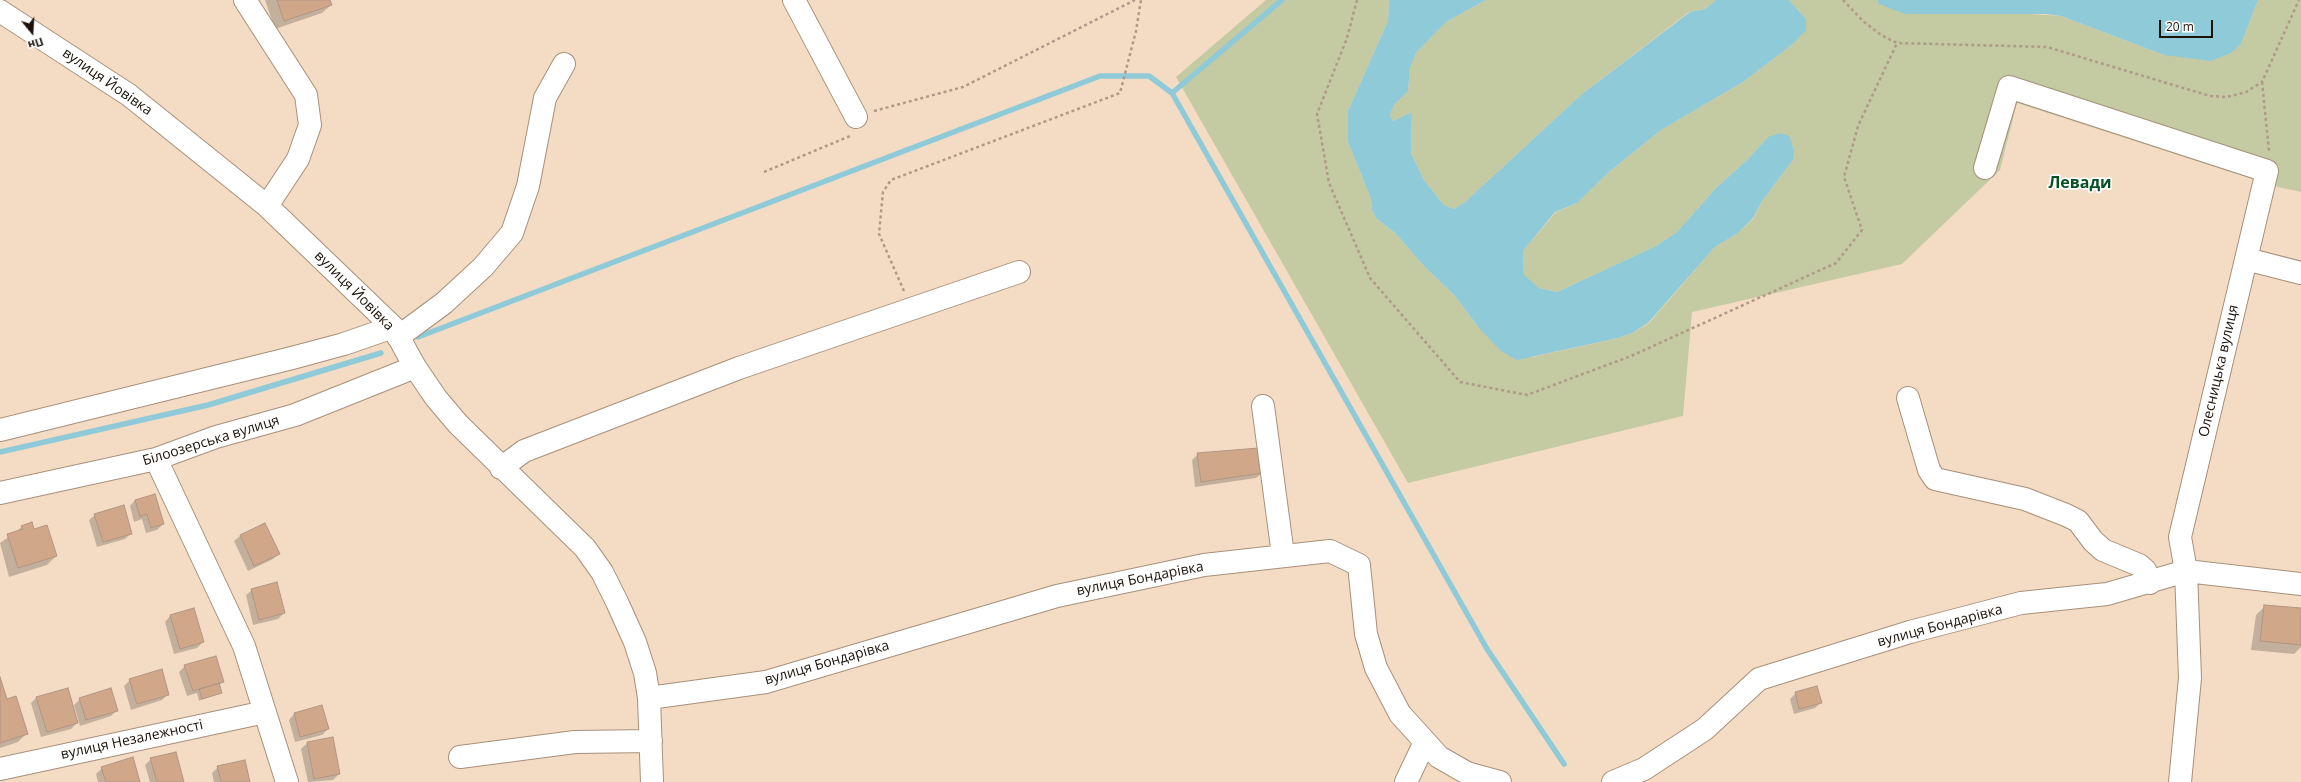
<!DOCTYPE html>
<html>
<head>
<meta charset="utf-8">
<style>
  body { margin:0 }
  #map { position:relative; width:2301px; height:782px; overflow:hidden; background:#f4dcc4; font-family:"Open Sans",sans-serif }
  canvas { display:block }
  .north { position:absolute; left:12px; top:12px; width:40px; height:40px; -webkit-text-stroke:3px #fff; paint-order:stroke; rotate:162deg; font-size:11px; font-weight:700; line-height:16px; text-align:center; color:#1b120a }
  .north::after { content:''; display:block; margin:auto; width:14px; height:18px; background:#1b120a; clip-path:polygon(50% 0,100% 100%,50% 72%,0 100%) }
  .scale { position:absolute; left:2159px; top:20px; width:54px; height:18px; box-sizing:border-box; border:2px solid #1b120a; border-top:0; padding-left:5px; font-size:12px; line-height:14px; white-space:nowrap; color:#1b120a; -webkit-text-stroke:3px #fff; paint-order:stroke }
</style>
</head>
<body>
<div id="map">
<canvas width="2301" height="782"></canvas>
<div class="north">Пн</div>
<div class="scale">20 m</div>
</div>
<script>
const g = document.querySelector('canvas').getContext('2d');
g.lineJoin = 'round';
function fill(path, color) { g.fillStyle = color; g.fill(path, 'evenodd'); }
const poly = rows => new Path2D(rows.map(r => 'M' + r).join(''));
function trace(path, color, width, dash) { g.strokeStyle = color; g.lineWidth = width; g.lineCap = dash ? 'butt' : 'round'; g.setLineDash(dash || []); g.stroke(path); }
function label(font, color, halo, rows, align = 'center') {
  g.font = font + ' "Open Sans",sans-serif'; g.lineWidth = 3.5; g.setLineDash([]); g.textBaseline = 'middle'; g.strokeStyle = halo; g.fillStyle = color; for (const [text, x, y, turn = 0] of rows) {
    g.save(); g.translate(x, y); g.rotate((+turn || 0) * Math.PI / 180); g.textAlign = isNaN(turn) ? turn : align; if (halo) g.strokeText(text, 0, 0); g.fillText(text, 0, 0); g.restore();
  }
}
fill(poly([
  [1266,0,1389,0,1388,21,1348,111,1348,142,1371,199,1372,210,1376,218,1395,233,1423,265,1455,296,1479,328,1532,357,1618,338,1632,333,1648,324,1715,247,1738,233,1753,219,1762,201,1793,160,1768,137,1748,159,1715,189,1677,232,1656,246,1557,292,1539,288,1524,276,1523,251,1556,212,1577,203,1609,172,1661,130,1743,82,1793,44,1806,19,1789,0,1877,0,1879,4,2061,16,2164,55,2241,44,2258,0,2301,0,2301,192,2274,186,2017,103,2000,170,1902,264,1692,312,1683,416,1408,483,1176,77],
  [1486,0,1716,0,1705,9,1689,12,1582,94,1465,202,1454,209,1444,205,1424,180,1411,153,1412,112,1393,121,1390,115,1394,105,1408,91,1410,67,1416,53,1446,22]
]), '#c4caa2');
fill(poly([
  [1389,0,1486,0,1446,22,1416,53,1410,68,1408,91,1394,105,1390,115,1393,121,1412,112,1411,153,1424,180,1444,205,1454,209,1465,202,1582,94,1690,12,1705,9,1716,0,1789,0,1806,19,1806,30,1793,44,1743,82,1661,130,1609,172,1577,203,1555,212,1523,251,1524,275,1539,288,1557,292,1656,246,1677,232,1715,189,1748,159,1768,137,1781,133,1789,136,1794,150,1793,160,1762,201,1753,218,1738,233,1715,247,1648,323,1632,333,1618,338,1517,360,1501,351,1479,328,1455,296,1423,265,1395,233,1376,218,1372,210,1371,199,1348,142,1348,111,1388,21],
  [1877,0,2258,0,2241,44,2231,53,2211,61,2164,55,2061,16,2045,14,1905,14,1879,4]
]), '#8fcad9');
fill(poly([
  [265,0,329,0,331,5,322,13,275,29],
  [1198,454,1262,473,1256,478,1195,487,1192,460],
  [135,500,163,524,157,530,146,533,142,519,134,522,130,506],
  [95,515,131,533,125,539,97,547,89,520],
  [265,524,278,554,273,559,248,571,234,541,240,536],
  [22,527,34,530,56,556,47,565,9,577,0,543],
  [252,590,284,613,278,619,253,625,246,595],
  [2265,606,2301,609,2301,647,2294,654,2251,650,2256,615],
  [170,616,203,642,197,648,174,654,165,622],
  [185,666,223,681,218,686,221,692,199,701,197,693,187,696,179,672],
  [0,680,6,700,27,733,18,742,0,748],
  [130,680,168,694,162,700,131,710,124,686],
  [1796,693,1820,703,1815,708,1794,714,1790,699],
  [37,697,77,723,71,729,41,737,31,703],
  [80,699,117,710,111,716,80,726,74,705],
  [294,714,328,729,322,735,295,742,289,720],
  [332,738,339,774,333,780,308,782,301,749,307,743],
  [151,759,183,782,150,782,145,765],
  [218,767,249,782,214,782,212,773],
  [102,768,139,782,98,782,96,774]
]), '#0003');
trace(poly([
  [1172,93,1282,0],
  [418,337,1100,76,1149,76,1172,93,1487,649,1564,764],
  [0,452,208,405,381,353]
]), '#8fcad9', 5.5);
const building = poly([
  [277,0,330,0,332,5,284,21,277,0],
  [1259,448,1263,473,1201,482,1197,453,1259,448],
  [155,494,164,524,151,528,147,514,140,517,135,500,155,494],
  [124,505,132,534,103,542,94,514,124,505],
  [32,522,34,529,47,525,57,556,18,568,7,534,23,529,21,526,32,522],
  [265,523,280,554,254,566,240,535,265,523],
  [277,582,285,613,259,620,251,589,277,582],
  [2264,605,2301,608,2301,645,2260,641,2264,605],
  [194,608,204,642,180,649,170,615,194,608],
  [216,656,224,682,193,691,184,665,216,656],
  [162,669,169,695,137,704,129,679,162,669],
  [0,677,7,699,16,696,28,734,0,743,0,677],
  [219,683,222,693,202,699,199,689,219,683],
  [1817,686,1822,703,1799,709,1795,692,1817,686],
  [68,688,78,723,47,732,36,697,68,688],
  [111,688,118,711,86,720,79,698,111,688],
  [322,705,329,729,300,737,294,713,322,705],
  [333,737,340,774,314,779,307,742,333,737],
  [176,752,184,782,157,782,150,758,176,752],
  [133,757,140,782,106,782,101,767,133,757],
  [245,760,250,782,221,782,217,766,245,760]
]);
fill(building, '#d1a78a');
trace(building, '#b09583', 1);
const minor = poly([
  [245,0,306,95,310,125,298,159,267,206],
  [794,0,856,117],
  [0,11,129,95,267,206,393,327,415,367,436,398,458,424,585,548,602,572,617,602,635,642,645,673,649,698,652,782],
  [1985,168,2009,87,2267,171,2180,537,2186,571,2190,678,2180,782],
  [2246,259,2301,273],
  [398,337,444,303,483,267,512,233,528,186,545,98,564,64],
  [1908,398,1929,470,1935,479,2025,499,2066,515,2078,521,2093,541,2103,550,2139,565,2145,570,2150,583],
  [1263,406,1283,555],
  [0,430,292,358,344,344,393,327],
  [156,459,244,646,287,782],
  [501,468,524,451,739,368,1019,272],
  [0,493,156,459,216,437,295,415,415,367],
  [649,698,766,682,1057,596,1204,565,1330,551,1359,565,1366,634,1376,668,1400,714,1439,757,1467,773,1500,782],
  [460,757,575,742,651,741],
  [0,769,265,712],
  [1406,782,1425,742],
  [1613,782,1644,769,1705,729,1759,679,1910,632,2021,603,2107,594,2186,571,2301,584]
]);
trace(minor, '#a7907a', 24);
trace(poly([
  [1357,0,1347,38,1317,114,1329,183,1370,278,1460,382,1527,395,1631,356,1836,263,1862,230,1844,177,1858,126,1897,43],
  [1843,0,1863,21,1881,35,1897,43,2047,47,2210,96,2227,97,2246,92,2262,82,2299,0],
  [2262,82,2269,151],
  [874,111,963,87,1135,0],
  [764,172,850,136],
  [904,291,879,234,883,192,891,180,1120,93,1136,31,1141,0]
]), '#ae9a88', 2.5, [3, 3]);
trace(minor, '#fff', 22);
label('14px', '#1b120a', '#fff', [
  ["вулиця Йовівка",107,82,35],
  ["вулиця Йовівка",354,291,45],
  ["Олесницька вулиця",2219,371,-77],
  ["Білоозерська вулиця",211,441,-17],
  ["вулиця Бондарівка",1140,579,-11],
  ["вулиця Бондарівка",1940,626,-15],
  ["вулиця Бондарівка",827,663,-16],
  ["вулиця Незалежності",132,740,-12]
]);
label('bold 16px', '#055023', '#fff', [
  ["Левади",2080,183]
]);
</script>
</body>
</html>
